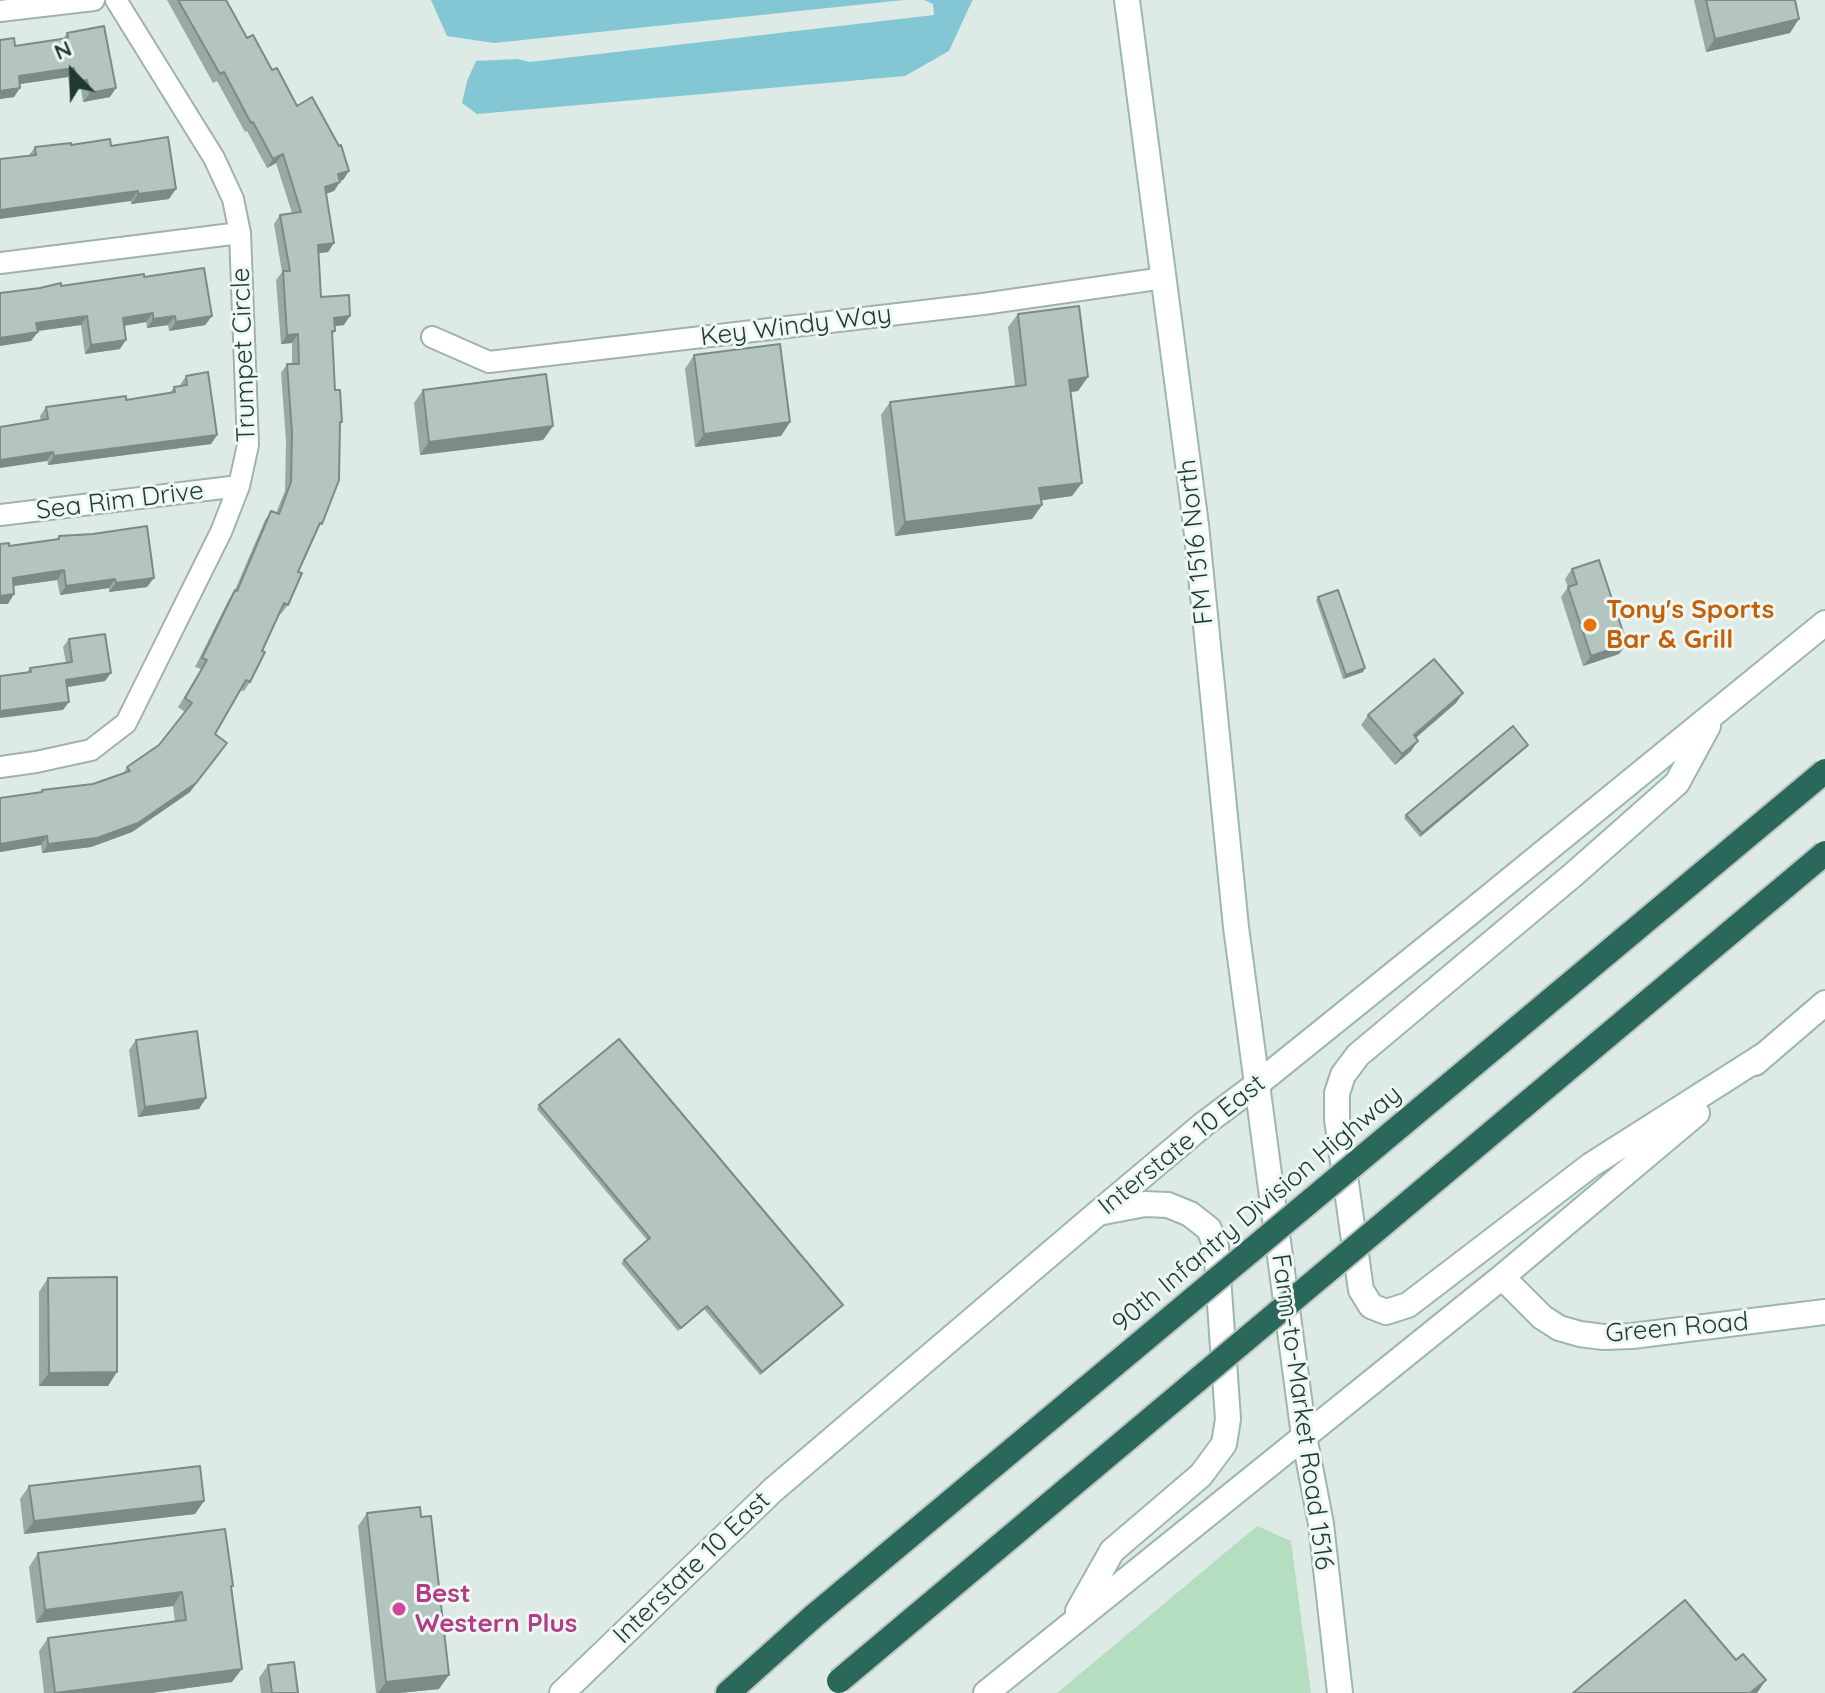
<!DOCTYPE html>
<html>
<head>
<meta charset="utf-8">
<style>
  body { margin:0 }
  #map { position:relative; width:1825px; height:1693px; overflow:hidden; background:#deeae5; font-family:Quicksand,sans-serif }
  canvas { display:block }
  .north { position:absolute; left:32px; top:32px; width:80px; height:80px; -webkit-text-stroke:6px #eef7f3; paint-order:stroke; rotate:337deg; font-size:22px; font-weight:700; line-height:32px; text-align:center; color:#1e3b33 }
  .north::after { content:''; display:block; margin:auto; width:28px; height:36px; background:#1e3b33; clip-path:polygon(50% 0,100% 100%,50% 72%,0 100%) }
</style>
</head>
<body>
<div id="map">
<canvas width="1825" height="1693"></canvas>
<div class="north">N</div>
</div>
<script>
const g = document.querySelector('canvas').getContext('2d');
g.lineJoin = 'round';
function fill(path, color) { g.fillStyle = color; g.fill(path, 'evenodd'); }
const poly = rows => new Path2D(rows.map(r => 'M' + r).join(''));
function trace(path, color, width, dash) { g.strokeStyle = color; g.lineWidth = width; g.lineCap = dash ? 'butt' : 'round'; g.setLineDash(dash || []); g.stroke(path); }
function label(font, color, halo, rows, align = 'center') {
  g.font = font + ' Quicksand,sans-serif'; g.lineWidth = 6; g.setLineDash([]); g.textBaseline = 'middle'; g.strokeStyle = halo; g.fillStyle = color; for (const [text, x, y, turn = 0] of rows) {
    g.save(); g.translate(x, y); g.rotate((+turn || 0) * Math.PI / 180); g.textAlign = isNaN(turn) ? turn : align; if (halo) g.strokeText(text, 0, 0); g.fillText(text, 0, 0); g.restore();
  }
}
fill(poly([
  [1257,1526,1291,1541,1311,1693,1057,1693]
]), '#b5ddbf');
fill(poly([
  [431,0,904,0,494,43,447,36],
  [924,0,974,0,972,1,949,51,905,76,477,114,462,103,467,81,476,61,517,59,530,62,934,15,933,4]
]), '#82c7d3');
const street = poly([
  [0,11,94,0],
  [0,263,240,233],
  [432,337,489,362,983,304,1164,278],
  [0,515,239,486],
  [0,767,36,762,91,750,126,723,221,532,239,486,248,445,240,233,233,199,214,158,116,0]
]);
const secondary = poly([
  [1127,0,1196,525,1236,927,1304,1436,1321,1524,1340,1693],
  [1708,726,1677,783,1574,874,1358,1055,1343,1075,1337,1093,1337,1119,1361,1290,1371,1306,1386,1312,1408,1305,1591,1165,1767,1053],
  [1755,1063,1825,1003],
  [1502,1277,1542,1317,1559,1328,1580,1334,1603,1337,1632,1336,1825,1312],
  [1078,1611,1112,1551,1201,1475,1224,1444,1228,1419,1216,1247,1209,1229,1190,1214,1168,1205,1145,1204,1103,1212],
  [562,1693,773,1490,1098,1213,1204,1124,1256,1085,1467,915,1825,623],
  [986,1693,1502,1277,1697,1113]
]);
const highway = poly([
  [728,1693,815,1615]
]);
trace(street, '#a1b2ac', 24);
trace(secondary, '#9cb7ad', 28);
trace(highway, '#bcc4c2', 28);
trace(street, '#fff', 20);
trace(secondary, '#fff', 24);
trace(highway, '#29685b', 24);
const highwayBridge = poly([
  [815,1615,1825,771],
  [839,1681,1825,853]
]);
trace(highwayBridge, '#bcc4c2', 28, []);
trace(highwayBridge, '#29685b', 24);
fill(poly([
  [167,0,226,0,247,38,297,106,349,171,343,180,340,181,334,191,326,194,334,243,328,252,319,253,321,297,344,325,335,326,335,331,332,336,335,390,342,422,340,425,316,533,298,572,288,605,281,614,279,613,250,682,244,691,240,690,215,734,190,792,132,832,91,847,42,853,41,845,0,852,0,798,41,792,42,790,93,784,123,774,127,767,159,745,185,712,178,707,201,669,195,667,229,599,235,590,265,520,271,511,276,513,285,491,286,441,281,373,287,364,292,364,292,343,281,344,276,280,282,272,274,224,280,215,292,213,276,163,267,168,247,131,245,132,217,81,213,83],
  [1694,0,1795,0,1790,33,1706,52],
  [67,33,110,97,83,102,81,89,70,91,68,77,20,84,14,97,0,99,0,40,15,46,63,39],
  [71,145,111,146,169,199,131,204,131,201,29,155,35,147],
  [144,277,212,316,205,325,169,331,168,325,147,328,146,322,124,326,120,349,85,354,81,325,37,331,31,341,61,286],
  [1018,314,1078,391,1071,392,1072,496,1041,500,1042,505,1032,519,895,536,881,415,890,402,1015,386,1008,327],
  [694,355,790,422,781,436,695,447,685,369],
  [186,376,217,435,211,444,48,465,40,416,46,407,126,400,170,393,174,387,180,386,180,385],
  [423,390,553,426,543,440,420,455,414,403],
  [59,536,147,587,109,592,109,588,60,595,57,580,13,586,8,604,0,604,0,544,9,546,56,540],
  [1572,569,1619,654,1583,666,1561,597,1568,587,1565,579],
  [1318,597,1363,672,1343,679,1316,600],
  [69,639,105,681,67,687,63,710,27,672,30,668,66,663,63,647],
  [1463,693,1456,703,1416,738,1411,751,1395,765,1361,725,1368,715],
  [1528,745,1526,748,1420,837,1404,818,1406,815],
  [136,1040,206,1098,199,1109,138,1117,129,1050],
  [539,1105,840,1308,760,1375,704,1309,678,1331,621,1263,647,1240,537,1109],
  [48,1278,108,1386,39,1386,39,1292],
  [29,1486,204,1501,195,1514,24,1534,20,1499],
  [367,1513,439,1689,399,1693,376,1693,358,1526],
  [38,1553,231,1588,232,1682,151,1693,44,1693,39,1651,48,1638,175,1622,173,1606,36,1623,29,1567],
  [268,1665,298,1693,261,1693,259,1678]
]), '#9aa9a3');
fill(poly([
  [1799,19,1790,33,1706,52,1715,39],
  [74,68,68,77,13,85,19,76],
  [87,80,81,89,70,91,77,82],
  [20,88,14,97,0,99,0,91],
  [116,88,110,97,83,102,90,93],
  [283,154,276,163,267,168,273,159],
  [349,171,343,180,331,183,338,174],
  [340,182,334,191,318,196,325,187],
  [176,189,169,199,131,204,138,194],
  [138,191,131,201,0,219,0,210],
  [334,243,328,252,312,254,318,245],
  [153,313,146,322,116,327,123,318],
  [87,316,81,325,30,332,36,323],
  [175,316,168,325,147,328,153,319],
  [212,316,205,325,169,331,176,322],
  [350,316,344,325,328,327,334,318],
  [38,332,31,341,0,346,0,338],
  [298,334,292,343,281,344,287,335],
  [126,340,120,349,85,354,91,345],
  [1088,377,1078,391,1060,393,1069,380],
  [790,422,781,436,695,447,704,434],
  [553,426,543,440,420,455,429,442],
  [217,435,211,444,48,465,54,456],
  [53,452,47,461,0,468,0,460],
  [1082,483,1072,496,1030,502,1039,488],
  [1042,505,1032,519,895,536,905,522],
  [64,570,57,580,6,587,13,578],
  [154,578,147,587,109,592,116,583],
  [115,579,109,588,60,595,66,586],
  [14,594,8,604,0,604,0,596],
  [1627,644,1619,654,1583,666,1591,656],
  [1365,668,1363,672,1343,679,1346,675],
  [111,673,105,681,61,688,66,680],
  [1463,693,1456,703,1407,745,1414,735],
  [69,702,63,710,0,718,0,711],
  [1418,741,1411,751,1395,765,1402,754],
  [1528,745,1526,748,1420,837,1422,833],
  [221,752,190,792,132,832,91,847,42,853,48,844],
  [47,836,41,845,0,852,0,844],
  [206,1098,199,1109,138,1117,145,1107],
  [843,1305,840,1308,760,1375,762,1372],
  [117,1372,108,1386,39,1386,49,1373],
  [204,1501,195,1514,24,1534,34,1521],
  [182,1592,173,1606,36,1623,45,1610],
  [242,1669,232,1682,151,1693,56,1693],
  [449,1675,439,1689,399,1693,378,1693,386,1682],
  [1766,1680,1757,1693,1750,1693]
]), '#7d8a85');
const building = poly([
  [178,0,226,0,247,38,253,35,272,70,277,68,297,106,312,97,339,146,341,145,349,171,338,174,340,182,325,187,334,243,318,245,321,297,349,295,350,316,334,318,335,331,332,331,335,390,340,390,342,422,340,422,339,480,322,524,320,523,298,572,302,573,288,605,284,603,262,651,265,652,250,682,246,680,215,734,227,743,196,783,138,823,97,838,48,844,47,836,0,844,0,798,42,792,42,790,93,784,130,771,127,767,159,745,192,703,185,698,207,660,202,658,235,590,237,591,271,511,279,514,291,482,292,432,287,364,299,364,298,334,287,335,283,271,290,271,280,215,301,212,283,154,273,159,253,122,251,123,224,72,220,74,178,0],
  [1706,0,1795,0,1799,19,1715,39,1706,0],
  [104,26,116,88,90,93,87,80,77,82,74,68,19,76,20,88,0,91,0,40,14,38,15,46,68,38,67,33,104,26],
  [168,137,176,189,138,194,138,191,0,210,0,159,36,155,35,147,71,143,71,145,110,139,111,146,168,137],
  [204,268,212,316,176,322,175,316,153,319,153,313,123,318,126,340,91,345,87,316,36,323,38,332,0,338,0,293,40,288,61,283,61,286,144,274,144,277,204,268],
  [1079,306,1088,377,1069,380,1082,483,1039,488,1042,505,905,522,890,402,1026,385,1018,314,1079,306],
  [780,344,790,422,704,434,694,355,780,344],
  [208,372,217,435,54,456,53,452,0,460,0,427,48,419,46,407,126,396,126,400,175,392,174,387,187,385,186,376,208,372],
  [546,374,553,426,429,442,423,390,546,374],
  [147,526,154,578,116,583,115,579,66,586,64,570,13,578,14,594,0,596,0,544,9,543,9,546,59,539,59,536,93,534,147,526],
  [1599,560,1627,644,1591,656,1568,587,1577,584,1572,569,1599,560],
  [1338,590,1365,668,1346,675,1318,597,1338,590],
  [105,634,111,673,66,680,69,702,0,711,0,676,31,672,30,668,72,662,69,639,105,634],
  [1434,659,1463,693,1414,735,1418,741,1402,754,1368,715,1434,659],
  [1513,726,1528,745,1422,833,1406,815,1513,726],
  [197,1031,206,1098,145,1107,136,1040,197,1031],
  [619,1039,843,1305,762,1372,707,1306,681,1328,624,1260,650,1238,539,1105,619,1039],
  [117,1277,117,1372,49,1373,48,1278,117,1277],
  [200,1466,204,1501,34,1521,29,1486,200,1466],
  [420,1507,421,1517,431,1516,449,1675,386,1682,367,1513,420,1507],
  [225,1529,233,1586,231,1586,242,1669,55,1693,48,1638,186,1620,182,1592,45,1610,38,1553,225,1529],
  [1685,1600,1736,1660,1743,1654,1766,1680,1750,1693,1573,1693,1685,1600],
  [294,1662,298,1693,272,1693,268,1665,294,1662]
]);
fill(building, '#b3c5be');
trace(building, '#7d8a85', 2);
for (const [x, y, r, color] of [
  [1590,625,8,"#e8710a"],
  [399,1609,8,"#d1479c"]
]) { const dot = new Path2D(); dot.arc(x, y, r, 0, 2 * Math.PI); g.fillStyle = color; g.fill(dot); trace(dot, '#eef7f3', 3); }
label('26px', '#1e3b33', '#eef7f3', [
  ["Key Windy Way",796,326,-7],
  ["Trumpet Circle",244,355,-92],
  ["Sea Rim Drive",120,501,-7],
  ["FM 1516 North",1196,542,-96],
  ["Interstate 10 East",1182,1145,-39],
  ["90th Infantry Division Highway",1257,1209,-40],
  ["Green Road",1677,1328,-5],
  ["Farm-to-Market Road 1516",1302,1412,82],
  ["Interstate 10 East",692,1568,-44]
]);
label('bold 26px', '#c56008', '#eef7f3', [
  ["Tony's Sports",1606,610],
  ["Bar & Grill",1606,640]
], 'left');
label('bold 26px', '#b23c85', '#eef7f3', [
  ["Best",415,1594],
  ["Western Plus",415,1624]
], 'left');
</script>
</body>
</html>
